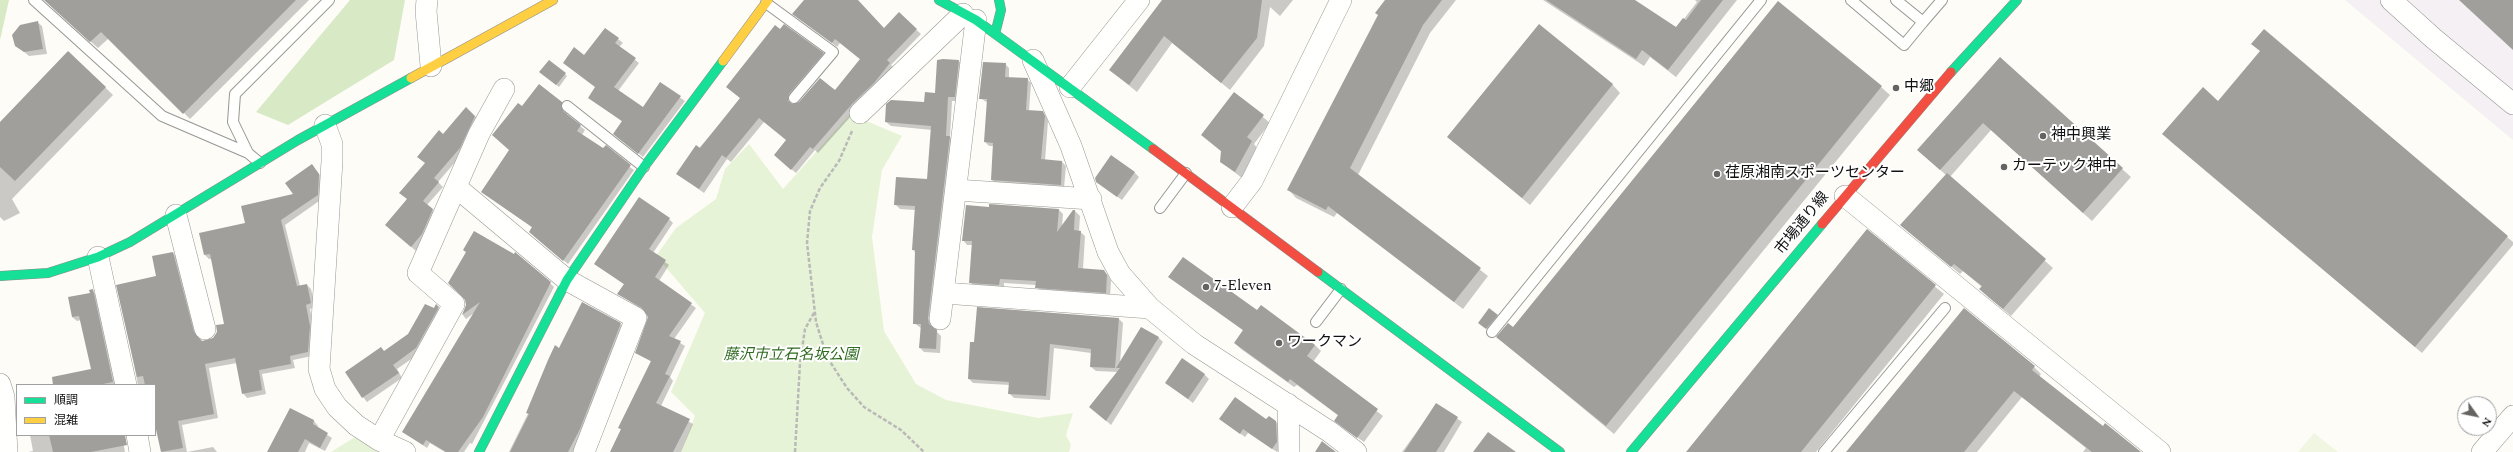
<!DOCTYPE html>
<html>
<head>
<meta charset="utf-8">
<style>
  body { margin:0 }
  #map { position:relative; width:2513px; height:452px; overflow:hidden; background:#fdfcf7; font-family:Spectral,"Noto Sans JP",serif }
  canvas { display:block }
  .legend { position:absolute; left:16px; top:384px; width:140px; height:52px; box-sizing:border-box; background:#fff; border:1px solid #a0a0a0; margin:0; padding:5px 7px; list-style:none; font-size:12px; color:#111 }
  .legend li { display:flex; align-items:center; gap:8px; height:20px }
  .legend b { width:20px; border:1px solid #a0a0a0 }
  .north { position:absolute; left:2457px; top:396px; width:40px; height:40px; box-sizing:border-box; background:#fff; border:1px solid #a0a0a0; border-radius:50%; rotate:123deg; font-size:11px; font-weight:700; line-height:16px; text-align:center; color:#111 }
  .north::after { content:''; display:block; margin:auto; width:14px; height:18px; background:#646362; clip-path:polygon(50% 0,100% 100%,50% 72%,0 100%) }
</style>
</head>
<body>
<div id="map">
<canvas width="2513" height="452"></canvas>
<ul class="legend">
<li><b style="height:5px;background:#16e098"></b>順調</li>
<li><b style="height:5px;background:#ffcf43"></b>混雑</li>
</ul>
<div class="north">N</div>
</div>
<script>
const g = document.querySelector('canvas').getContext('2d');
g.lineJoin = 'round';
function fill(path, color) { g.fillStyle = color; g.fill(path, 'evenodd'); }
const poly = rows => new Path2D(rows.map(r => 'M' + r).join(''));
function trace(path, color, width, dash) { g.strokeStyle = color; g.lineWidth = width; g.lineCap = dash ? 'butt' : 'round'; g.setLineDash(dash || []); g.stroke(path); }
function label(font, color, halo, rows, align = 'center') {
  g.font = font + ' Spectral,"Noto Sans JP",serif'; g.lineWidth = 4; g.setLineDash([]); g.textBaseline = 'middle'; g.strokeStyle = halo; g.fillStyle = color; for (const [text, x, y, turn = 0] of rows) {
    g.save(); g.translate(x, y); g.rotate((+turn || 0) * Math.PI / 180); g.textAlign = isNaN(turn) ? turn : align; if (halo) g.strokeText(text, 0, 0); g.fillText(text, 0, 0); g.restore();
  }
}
fill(poly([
  [2345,0,2513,0,2513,140]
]), '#f5f0f3');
fill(poly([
  [850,114,902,136,882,170,872,237,884,331,916,384,946,400,1038,418,1073,413,1066,435,1071,445,1069,452,681,452,695,416,671,392,705,313,656,256,676,228,716,199,725,169,749,144,783,189],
  [355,437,373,448,381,452,331,452]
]), '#e7f3d7');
fill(poly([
  [0,0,9,0,0,40],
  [350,0,405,0,394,60,288,125,256,112]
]), '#d8eac5');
fill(poly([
  [2314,433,2338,452,2298,452]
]), '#f0f6e1');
fill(poly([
  [50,0,309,0,190,119,109,38,98,48,54,9],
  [805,0,857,0,884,29,899,14,921,34,891,65,894,68,818,153,815,150,796,173,779,159,787,140,764,122,731,162,727,159,704,193,677,174,741,99,728,87,823,54,827,58,793,99,792,105,835,92,861,60,840,43,837,47,794,14],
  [1164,0,1293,0,1280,16,1270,7,1264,46,1230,90,1172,43,1137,92,1110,70],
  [1386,0,1456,0,1430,33,1358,175,1488,276,1463,309,1337,213,1334,217,1296,198,1289,190],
  [1543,0,1633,0,1677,28,1697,2,1695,0,1737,0,1676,77,1650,57,1644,66],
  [37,22,42,26,47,54,29,56,16,45],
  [2264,31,2513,242,2513,245,2422,353,2170,141,2218,103,2261,52],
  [618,39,623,43,619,47,639,63,618,91,644,109,660,84,685,101,643,157,619,138,623,122,589,98,596,87,584,56],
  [69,52,113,95,12,199,20,213,4,221,0,217,0,123],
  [2000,59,2131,177,2092,221,1991,130,1950,177,2053,268,2011,316,1988,297,1980,289,1982,287,1963,271,1960,274,1902,225,1946,175,1927,158],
  [959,61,963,66,959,101,952,101,950,137,954,141,932,323,933,328,941,336,940,353,924,352,920,348,921,328,914,323,916,253,913,250,915,210,900,209,895,204,928,180,932,130,891,126,886,122,925,103,936,94],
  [1005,64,1009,68,1009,78,1027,79,1031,83,1029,111,1042,112,1046,116,1048,121,1045,161,1062,162,1066,166,1064,188,996,184,992,180,994,146,989,146,985,142,988,103,980,98],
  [542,74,565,74,567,76,559,87],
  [1612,84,1620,93,1530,205,1449,137],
  [1881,87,1890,95,1614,434,1497,337,1513,329],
  [1234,93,1270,123,1254,144,1258,149,1242,178,1221,162,1222,152,1202,135],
  [561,103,566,107,567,115,585,130,582,135,634,170,568,264,535,237,533,228,482,192,510,150,522,107],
  [475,116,479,121,464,152,438,182,443,187,427,205,437,214,426,238,416,251,390,229,443,135],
  [312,165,323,179,322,199,285,225,300,286,307,285,311,289,315,307,310,309,314,331,312,356,293,360,295,368,262,374,266,394,247,398,243,393,237,363,209,368,218,418,182,425,187,452,213,447,217,452,162,452,155,420,155,385,138,385,118,286,158,277,173,253,177,257,198,338,202,342,214,339,225,325,212,259,209,259,205,255,246,224,294,194],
  [1134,172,1139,177,1122,200,1102,186],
  [1059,210,1063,214,1062,227,1075,211,1080,216,1079,231,1085,236,1083,269,1103,271,1108,275,1111,281,1110,297,1041,292,1036,285,1004,283,1004,289,975,287,970,282,973,245,967,245,963,240],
  [669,219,673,223,653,253,669,265,659,281,696,308,674,339,685,346,670,377,673,381,661,406,693,424,681,452,611,452,622,430,619,428,652,362,636,353,648,322,647,313,619,294,625,285,595,264],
  [1867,231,1944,294,1816,452,1688,452],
  [464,250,550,283,554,287,472,444,470,443,464,452,445,452,430,443,427,448,403,432,474,313,466,319,463,315,467,305,467,253],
  [1170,277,1258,311,1315,345,1321,351,1313,362,1383,416,1364,442,1342,427,1339,416,1297,385,1294,387,1241,349,1235,343,1244,331],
  [92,291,97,295,117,385,55,385,92,370,81,320,77,321,72,317],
  [436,306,442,312,420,353,397,369,402,378,367,402,363,397,409,335],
  [1497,316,1499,318,1489,330,1482,325],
  [1119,319,1123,323,1120,363,1158,337,1163,342,1111,425,1095,411,1118,372,1096,371,1091,367,1091,353,1054,348,1050,400,1014,398,1009,393,1010,385,973,383,969,379,971,343],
  [620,324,624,328,584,433,574,452,509,452,560,349],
  [2034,367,2041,374,2039,377,2103,428,2139,452,2083,452,2086,448,2022,397,1977,452,1847,452],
  [1204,374,1209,379,1193,403,1166,383],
  [1437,404,1462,422,1444,452,1402,452],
  [290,409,314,421,318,426,317,428,332,438,325,451,309,443,305,452,275,452],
  [1220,419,1276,422,1281,426,1281,447,1277,452,1248,433,1245,437],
  [30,435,122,435,125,452,28,452,33,451]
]), '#0003');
fill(poly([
  [44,0,296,0,183,114,101,32,90,42],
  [804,0,858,0,884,28,899,12,917,29,887,60,890,63,874,83,852,104,813,149,810,147,791,170,774,155,786,140,759,118,726,158,722,155,699,189,676,174,696,145,700,148,740,98,726,87,775,25,780,29,784,24,824,53,789,94,788,101,792,104,799,102,820,78,835,90,860,59,835,39,832,43,792,14],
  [1162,0,1262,0,1257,38,1221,83,1164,36,1129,85,1109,70],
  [1385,0,1442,0,1423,25,1350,168,1481,268,1454,302,1328,206,1326,210,1287,190,1378,15,1375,13],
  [1546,0,1635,0,1676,27,1683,18,1686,20,1701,0,1723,0,1668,70,1642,50,1636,59],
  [2459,0,2513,0,2513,50],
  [1778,1,1882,86,1606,426,1496,337,1508,323,1513,327],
  [38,21,43,49,24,52,15,46,12,35,20,25],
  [1539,24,1613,84,1522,198,1447,137],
  [605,28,619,38,615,43,636,58,614,87,643,107,660,82,681,96,638,154,613,134,622,121,588,98,595,87,563,63,574,47,584,55],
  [2264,29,2508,236,2415,347,2162,134,2203,87,2218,101,2260,51,2251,44],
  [68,51,106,87,15,181,0,167,0,122],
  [2000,57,2123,168,2083,213,1983,123,1940,170,1917,150],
  [943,59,959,60,955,97,948,97,946,136,950,136,928,318,929,324,937,330,936,349,919,348,921,324,913,324,915,250,912,250,915,206,894,205,896,177,927,179,931,126,885,122,886,104,891,100,924,102,925,92,935,93,937,60],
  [549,60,566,73,556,85,539,72],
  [983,62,1006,63,1005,77,1028,78,1026,110,1043,111,1045,116,1041,159,1062,161,1061,185,991,180,993,143,984,142,987,99,979,99],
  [539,84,562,102,563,111,581,125,577,131,603,148,606,145,631,165,563,261,529,232,532,227,481,192,509,150,492,135,518,103,522,106],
  [1234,92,1264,115,1247,137,1252,141,1235,172,1220,162,1221,151,1201,135],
  [466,107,475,116,460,148,434,178,439,182,423,201,433,209,422,234,411,247,385,225,407,199,399,193,425,163,417,157,439,130,443,134],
  [1111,155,1135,172,1117,197,1096,182,1095,178],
  [312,164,319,174,318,195,281,220,297,286,307,284,311,303,306,305,310,326,308,352,290,356,291,364,259,370,262,390,242,394,235,358,205,364,214,414,178,421,183,448,161,452,155,425,155,385,145,385,143,376,137,377,116,285,156,276,152,256,173,252,194,332,202,341,213,338,217,332,216,325,224,324,210,254,204,255,199,233,245,223,241,206,293,194,285,183],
  [1947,173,2046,259,2003,309,1979,289,1982,286,1954,264,1951,267,1900,225],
  [639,197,670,218,649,249,666,260,655,277,692,303,669,336,681,341,665,374,670,376,656,403,690,419,673,452,610,452,621,429,618,428,651,361,635,353,648,317,642,308,617,294,624,284,594,264],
  [989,204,1059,209,1057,232,1073,210,1075,210,1074,230,1081,231,1078,268,1104,270,1107,275,1106,293,1035,288,1036,281,1000,279,999,285,969,283,972,241,962,241,966,205,989,207],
  [1867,229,1936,285,1801,452,1686,452],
  [474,231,514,254,515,252,551,282,483,417,458,452,446,452,426,440,423,445,402,432,480,302,462,315,466,305,465,300,448,283,466,252,463,250],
  [1183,257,1257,310,1261,305,1315,345,1307,356,1378,409,1357,438,1334,421,1338,415,1290,379,1288,382,1234,343,1243,330,1168,277],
  [93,289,113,382,98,385,53,385,52,377,91,369,79,316,72,317,68,297,90,293,89,290],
  [582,302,621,323,580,429,568,452,510,452,529,414,526,413,548,360,555,345,559,348],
  [425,304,434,308,436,304,439,307,416,348,393,365,399,373,362,398,345,372,381,347,384,351,408,334],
  [977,307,1119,318,1115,368,1090,367,1091,349,1050,344,1046,396,1008,394,1009,382,968,379,970,342,974,342],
  [1489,308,1498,315,1486,329,1478,323],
  [1964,308,2035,366,2032,370,2103,426,2105,423,2141,452,2092,452,2014,391,1964,452,1846,452],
  [1141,327,1159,337,1106,421,1089,407,1120,368,1116,368],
  [1182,358,1205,374,1188,399,1165,383],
  [1235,397,1266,419,1269,416,1276,421,1277,442,1272,449,1243,429,1240,434,1219,419],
  [1436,403,1458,417,1436,452,1404,452],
  [290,408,314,420,313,424,328,433,320,448,305,439,298,452,267,452],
  [1488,432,1516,452,1473,452],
  [49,435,125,435,127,445,91,452,53,452],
  [1322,441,1323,442,1336,452,1315,452]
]), '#a19f9c');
const lane = poly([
  [34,0,162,116,248,153,260,163],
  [1851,0,1904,45,1923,22],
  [1896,0,1923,22,1942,0],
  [766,3,833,52,794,98],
  [567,106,644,167],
  [248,153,233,122,235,94,329,0],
  [1160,208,1186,173],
  [1316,322,1341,289],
  [1492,332,1761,0],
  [1824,452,1945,308]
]);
const street = poly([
  [427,0,426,11,431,66],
  [2391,0,2433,38,2513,104],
  [1033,60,1071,146,1108,252,1120,274,1150,308,1194,344,1330,432,1356,452],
  [1070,87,1139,0],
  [860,113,963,14],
  [325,125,332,144,332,161,319,369,325,389,337,407,356,425,379,440,405,452],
  [456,187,567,280,636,318,584,452],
  [956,190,1091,199],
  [1845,196,2160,452],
  [1232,207,1252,181,1341,0],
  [176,215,205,329],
  [98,257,126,385],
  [944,293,1150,308],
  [940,319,976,20],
  [0,384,4,397,7,452],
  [1288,404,1289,452],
  [137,435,140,452],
  [379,440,454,304,418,273,479,134,504,89],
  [2482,452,2513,416]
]);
const fast = poly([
  [939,0,976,20,1153,149],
  [995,34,1001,10,999,0],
  [1951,72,2017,0],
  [1318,272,1560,452],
  [0,276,48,273,98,257,130,242,298,140,411,78],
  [479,452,567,280,644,167,723,61],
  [1631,452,1822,224]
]);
const slow = poly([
  [723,61,768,0],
  [411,78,553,0]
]);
const jam = poly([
  [1153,149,1318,272],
  [1822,224,1951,72]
]);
trace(lane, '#979795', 12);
trace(street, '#979795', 22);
trace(fast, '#8e8d8b', 10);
trace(slow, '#8e8d8b', 10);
trace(jam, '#8e8d8b', 10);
trace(poly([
  [852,131,839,161,820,188,810,211,807,243,816,322,827,357,847,388,864,407,901,430,924,452],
  [795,452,800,363,805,329,815,311]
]), '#b9b9b8', 2.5, [4, 2]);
trace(lane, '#fffffe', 10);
trace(street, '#fffffe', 21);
trace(fast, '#16e098', 9);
trace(slow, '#ffcf43', 9);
trace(jam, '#f24e42', 9);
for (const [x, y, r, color] of [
  [1896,88,4,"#646362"],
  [2043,136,4,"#646362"],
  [2004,167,4,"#646362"],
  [1717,174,4,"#646362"],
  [1206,287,4,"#646362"],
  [1279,343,4,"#646362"]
]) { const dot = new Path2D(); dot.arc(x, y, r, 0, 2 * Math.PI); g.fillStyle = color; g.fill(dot); trace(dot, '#fff', 1.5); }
label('15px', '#111', '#fff', [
  ["中郷",1904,88],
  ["神中興業",2051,136],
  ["カーテック神中",2012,167],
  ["荏原湘南スポーツセンター",1725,174],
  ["7-Eleven",1214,287],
  ["ワークマン",1287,343]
], 'left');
label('15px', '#111', '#fff', [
  ["市場通り線",1803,224,-51]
]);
label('italic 15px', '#2f6b1f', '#fff', [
  ["藤沢市立石名坂公園",791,356]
]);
</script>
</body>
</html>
